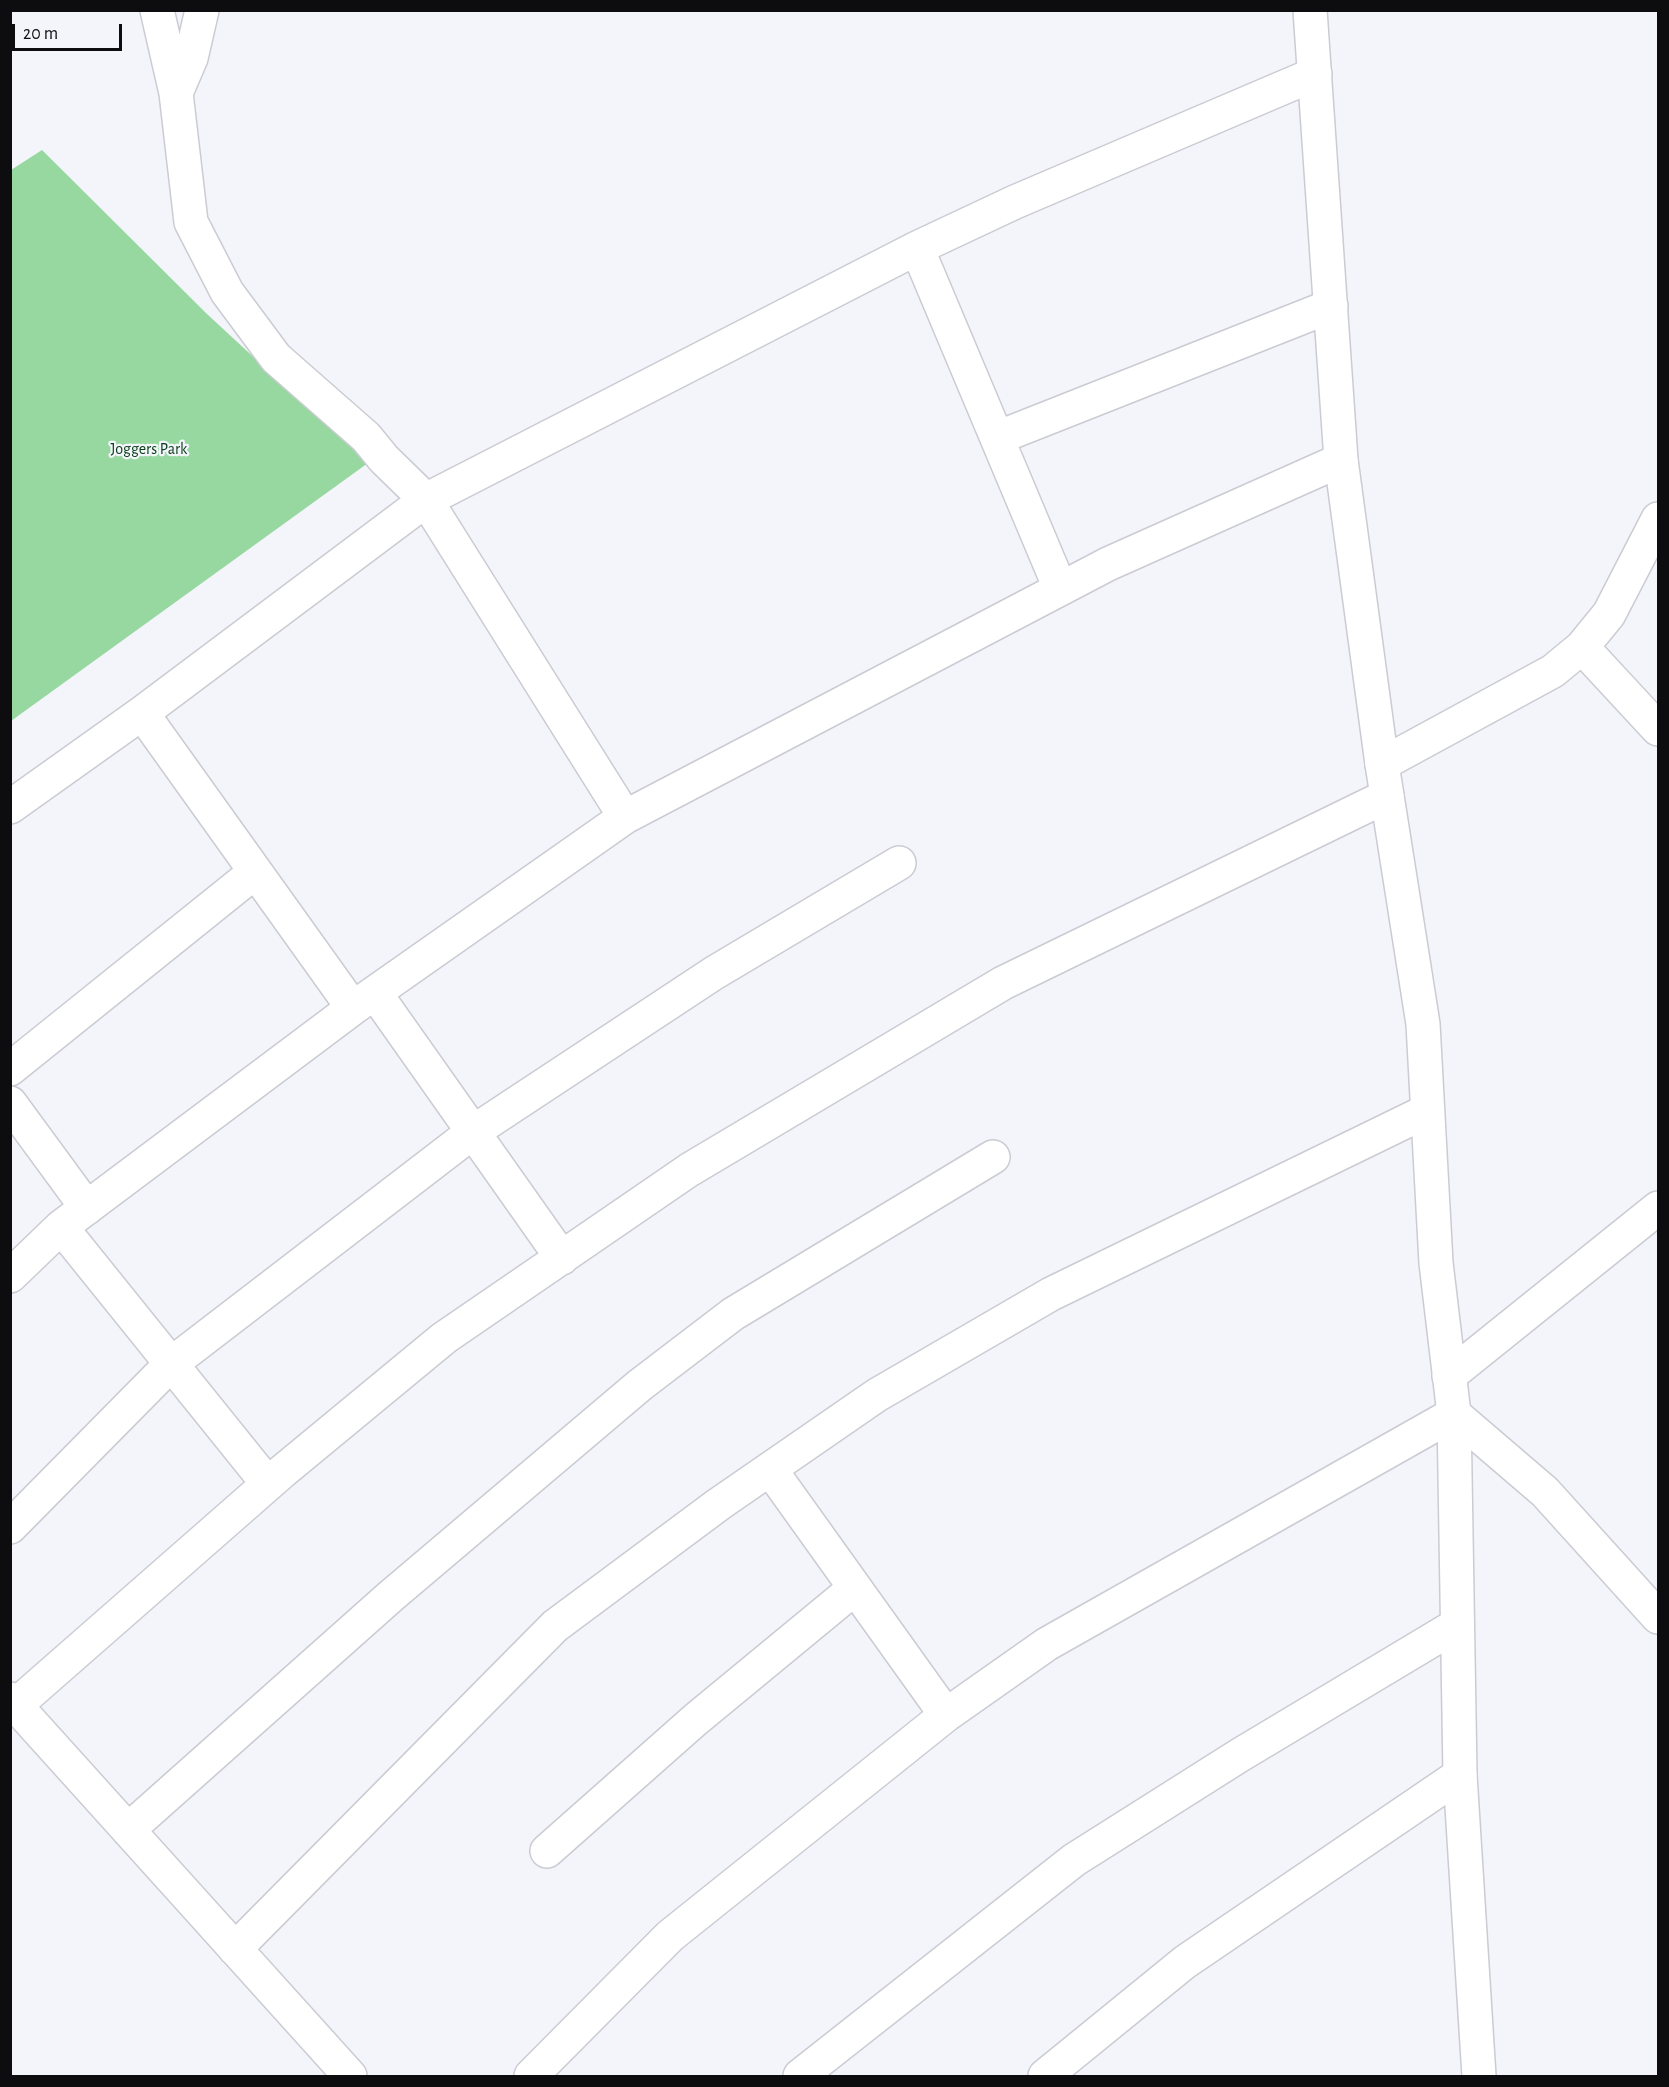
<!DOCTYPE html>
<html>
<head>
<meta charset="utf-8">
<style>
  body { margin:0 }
  #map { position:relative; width:1669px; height:2087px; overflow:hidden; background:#f4f4fb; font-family:"Alegreya Sans",sans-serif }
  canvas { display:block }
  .frame { position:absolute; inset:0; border:12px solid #0d0d0f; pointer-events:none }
  .scale { position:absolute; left:12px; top:24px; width:110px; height:27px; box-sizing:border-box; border:3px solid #0d0d0f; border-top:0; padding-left:8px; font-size:18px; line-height:21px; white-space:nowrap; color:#0d0d0f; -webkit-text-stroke:4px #f4f4fb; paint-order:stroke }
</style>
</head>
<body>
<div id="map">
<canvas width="1669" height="2087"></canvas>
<div class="frame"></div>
<div class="scale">20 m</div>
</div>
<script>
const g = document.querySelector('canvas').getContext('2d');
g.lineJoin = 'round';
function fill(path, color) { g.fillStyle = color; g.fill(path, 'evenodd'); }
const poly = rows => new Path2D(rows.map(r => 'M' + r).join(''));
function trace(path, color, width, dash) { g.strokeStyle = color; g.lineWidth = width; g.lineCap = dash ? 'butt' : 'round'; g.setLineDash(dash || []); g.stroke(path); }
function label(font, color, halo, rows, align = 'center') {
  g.font = font + ' "Alegreya Sans",sans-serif'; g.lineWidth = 4.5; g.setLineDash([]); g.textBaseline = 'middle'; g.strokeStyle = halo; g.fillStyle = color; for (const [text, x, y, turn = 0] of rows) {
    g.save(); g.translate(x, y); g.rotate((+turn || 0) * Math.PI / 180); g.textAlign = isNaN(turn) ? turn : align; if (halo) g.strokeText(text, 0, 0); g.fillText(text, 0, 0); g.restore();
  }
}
fill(poly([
  [42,150,207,314,368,463,11,721,11,170]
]), '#97d8a1');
const minor = poly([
  [157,10,176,93,191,222,227,292,276,358,366,437,384,459,426,500,625,817],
  [176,93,191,58,202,10],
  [917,248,1060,588],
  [997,438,1331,306],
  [1582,647,1658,729],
  [142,713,353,1008],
  [1382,764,1553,671,1582,647,1609,614,1658,519],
  [10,807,142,713,426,500,917,248,1015,202,1315,74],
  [375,993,562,1258],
  [10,1069,255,872],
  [10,1103,87,1208],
  [61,1227,268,1484],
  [10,1276,61,1227,353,1008,625,817,1108,564,1341,460],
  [1449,1376,1658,1208],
  [770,1469,946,1715],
  [10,1527,171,1364,473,1132,714,973,899,863],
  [10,1699,350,2076],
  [16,1705,283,1471,444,1338,689,1170,1003,983,1387,796],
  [128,1830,391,1596,640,1385,733,1314,993,1157],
  [547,1851,695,1720,855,1588],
  [235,1949,555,1626,719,1504,877,1395,1051,1294,1427,1111],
  [531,2076,670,1936,946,1715,1047,1644,1454,1414,1545,1492,1658,1617],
  [800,2076,1074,1860,1240,1755,1457,1625],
  [1045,2076,1185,1962,1460,1775]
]);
const major = poly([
  [1310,10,1341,460,1382,764,1423,1024,1436,1263,1454,1414,1460,1775,1479,2076]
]);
trace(minor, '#cbcbd3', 36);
trace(major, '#cbcbd3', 36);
trace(minor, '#fff', 33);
trace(major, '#fff', 33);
label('16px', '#063d17', '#f4f4fb', [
  ["Joggers Park",149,449]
]);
</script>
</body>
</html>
